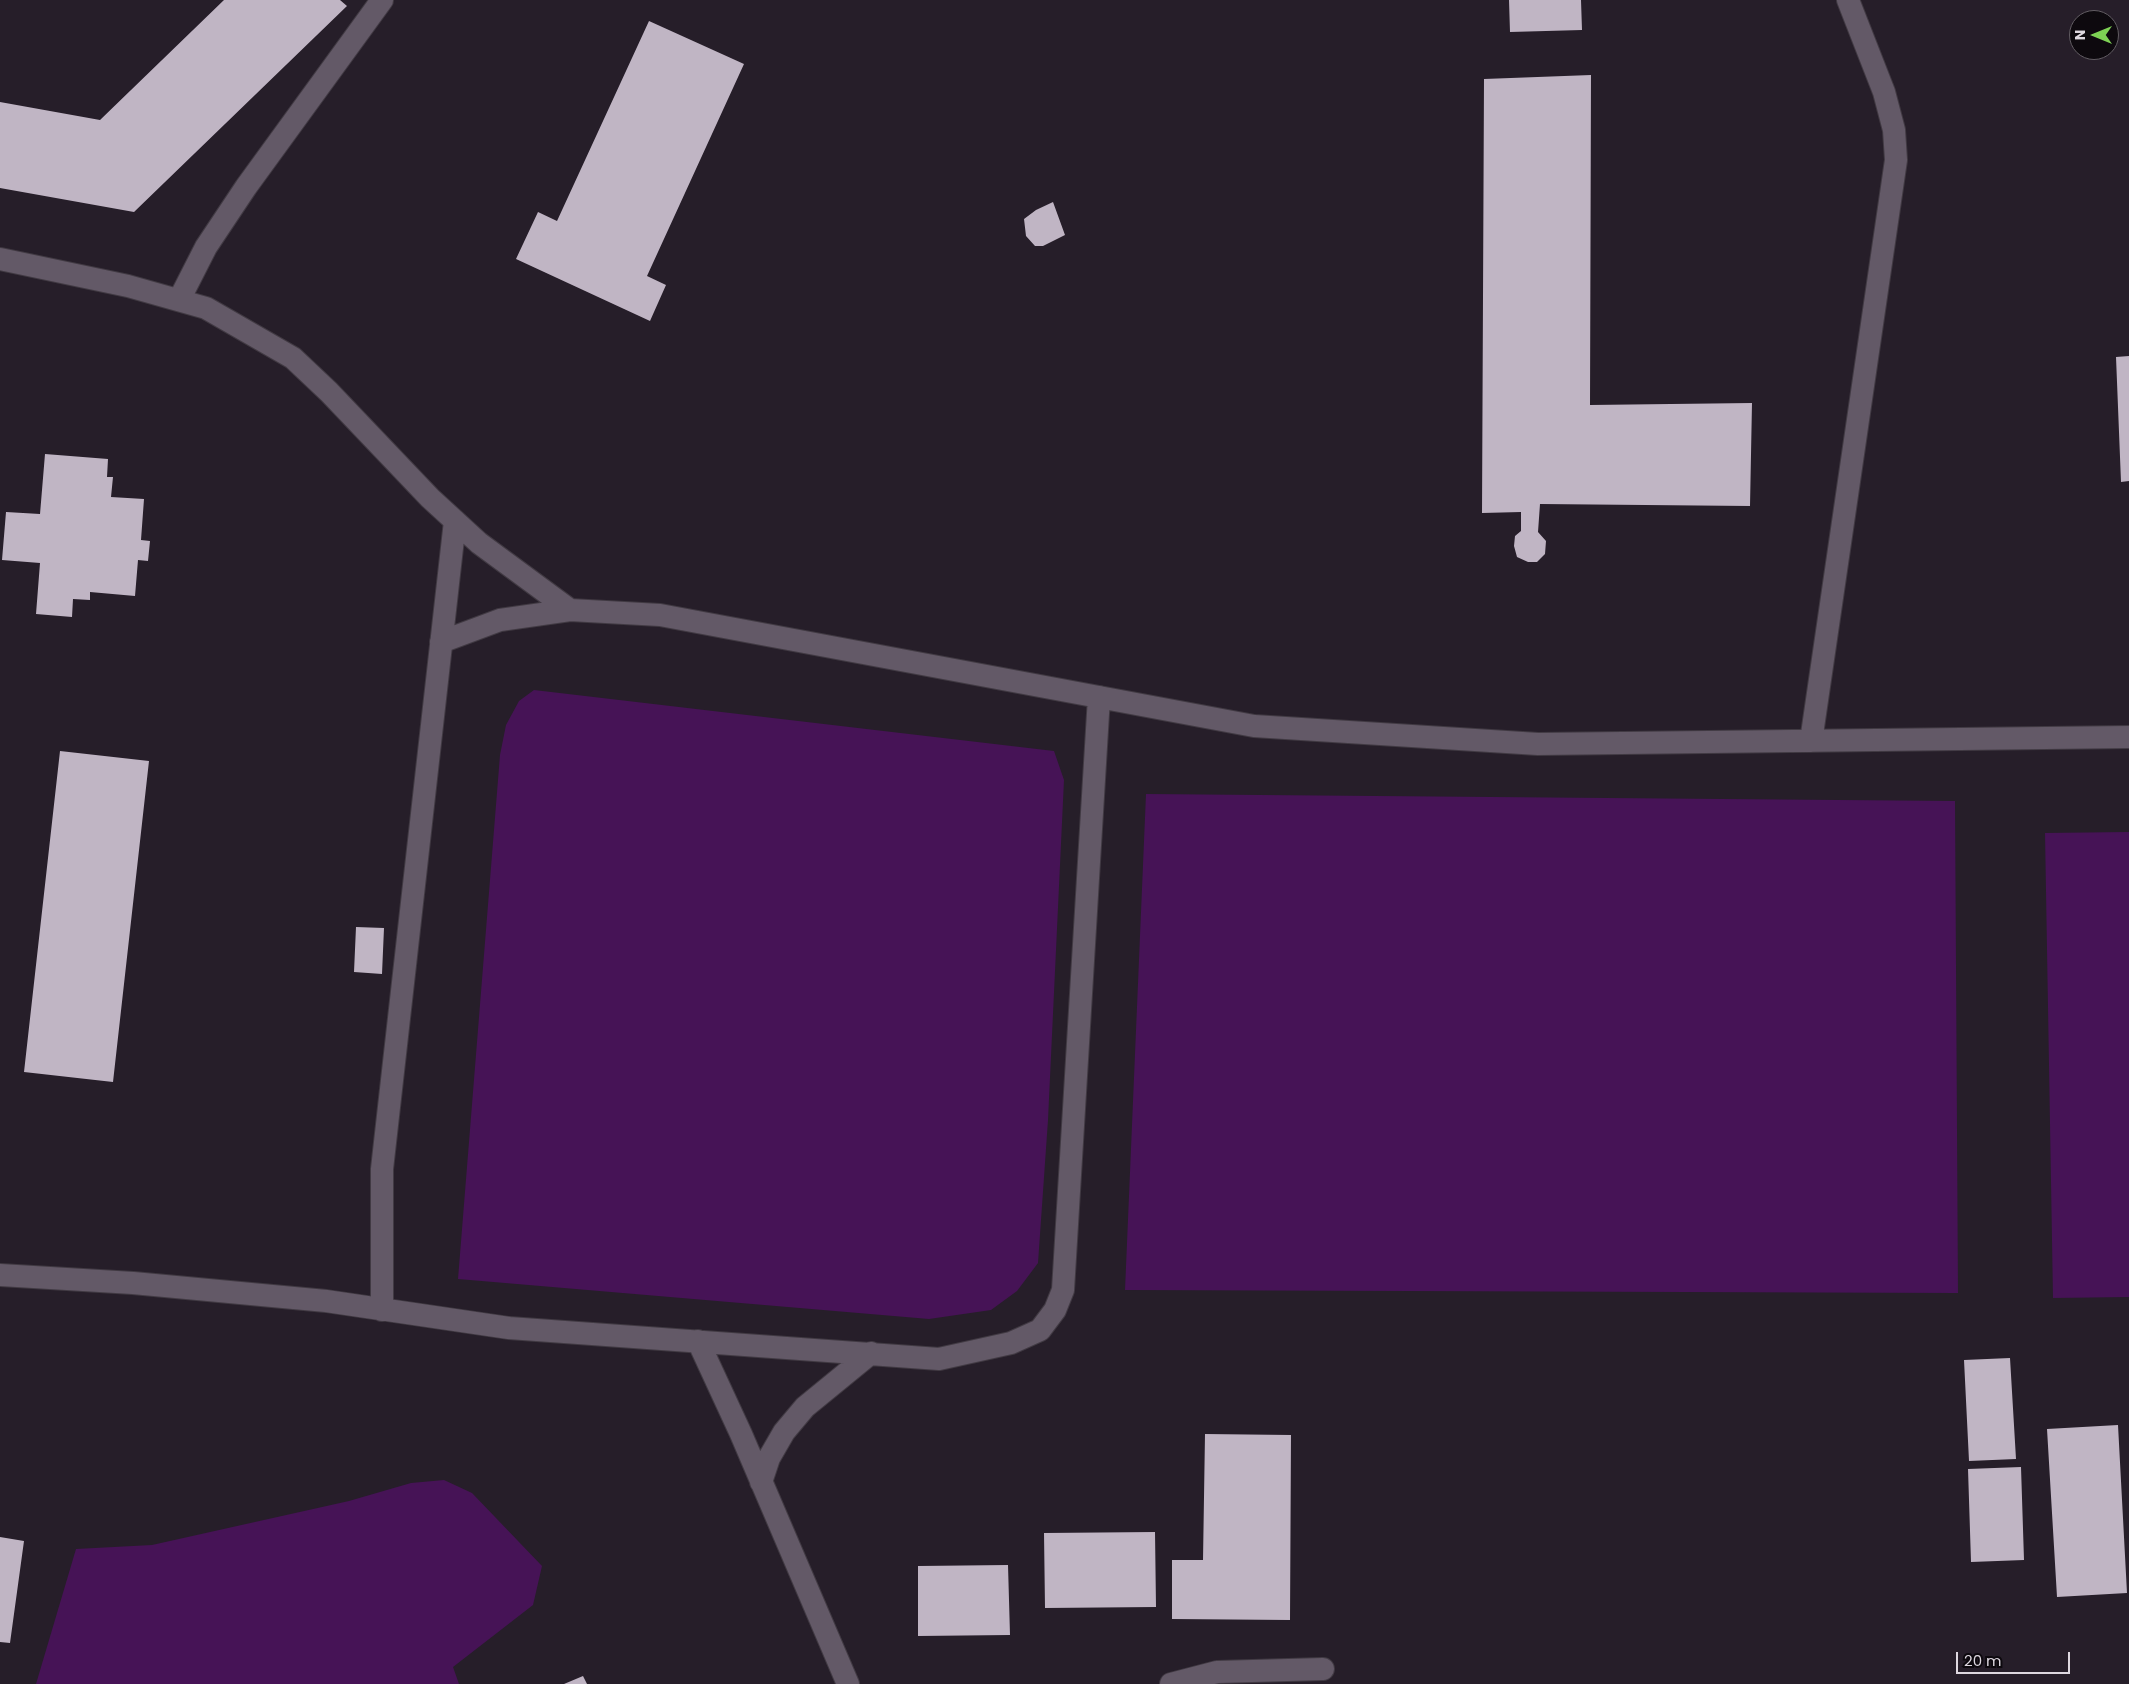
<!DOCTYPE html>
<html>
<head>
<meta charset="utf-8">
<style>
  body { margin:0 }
  #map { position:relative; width:2129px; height:1684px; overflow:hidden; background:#261e29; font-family:Poppins,sans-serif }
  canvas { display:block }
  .north { position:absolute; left:2069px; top:10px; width:50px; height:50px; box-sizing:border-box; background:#0d090e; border:1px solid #615c62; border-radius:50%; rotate:270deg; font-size:14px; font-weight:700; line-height:20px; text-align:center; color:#ded8e0 }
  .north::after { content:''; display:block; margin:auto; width:18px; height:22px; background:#7dd154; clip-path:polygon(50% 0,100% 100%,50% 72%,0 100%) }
  .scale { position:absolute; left:1956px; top:1652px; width:114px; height:22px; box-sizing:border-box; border:2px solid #ded8e0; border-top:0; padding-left:6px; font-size:15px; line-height:18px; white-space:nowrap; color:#ded8e0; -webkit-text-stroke:4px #0d090e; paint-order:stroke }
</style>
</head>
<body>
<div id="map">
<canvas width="2129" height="1684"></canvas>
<div class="north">N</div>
<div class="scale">20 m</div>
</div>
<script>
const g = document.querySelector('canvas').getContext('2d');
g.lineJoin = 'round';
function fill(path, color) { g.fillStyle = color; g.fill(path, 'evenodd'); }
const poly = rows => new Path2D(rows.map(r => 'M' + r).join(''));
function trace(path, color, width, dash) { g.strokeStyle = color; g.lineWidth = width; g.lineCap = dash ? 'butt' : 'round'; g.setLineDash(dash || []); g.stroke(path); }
fill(poly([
  [534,690,1054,751,1064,780,1048,1120,1038,1263,1017,1291,991,1310,929,1319,458,1279,500,755,506,725,519,701],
  [1146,794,1955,801,1958,1293,1125,1290],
  [2129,832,2129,1297,2053,1298,2045,833],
  [444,1480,472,1493,542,1566,533,1605,453,1667,459,1684,36,1684,76,1549,152,1545,349,1501,411,1483]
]), '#461356');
fill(poly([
  [224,0,340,0,347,6,134,212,0,188,0,102,100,120],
  [1509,0,1581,0,1582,30,1510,32],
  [649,21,744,64,647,276,666,285,650,321,516,259,538,212,557,221],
  [1591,75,1590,405,1752,403,1750,506,1540,504,1538,532,1546,541,1545,554,1537,562,1528,562,1517,557,1514,546,1515,536,1521,531,1521,512,1482,513,1484,79],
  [1053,202,1065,235,1043,246,1035,246,1026,236,1024,219,1036,210],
  [2129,356,2129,481,2121,482,2116,357],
  [45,454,108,459,107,477,113,477,111,497,144,499,141,540,150,541,148,561,138,560,135,596,90,592,90,600,73,599,72,617,36,614,40,563,2,560,6,512,40,514],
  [60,751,149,761,113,1082,24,1072],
  [356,927,384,928,382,974,354,972],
  [2010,1358,2016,1459,1969,1461,1964,1360],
  [2118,1425,2127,1593,2057,1597,2047,1429],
  [1205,1434,1291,1435,1290,1620,1172,1619,1172,1560,1203,1560],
  [2021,1467,2024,1560,1971,1562,1968,1469],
  [1155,1532,1156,1607,1045,1608,1044,1533],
  [0,1537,24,1541,10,1643,0,1642],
  [1008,1565,1010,1635,918,1636,918,1566],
  [583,1676,587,1684,564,1684]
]), '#c0b5c4');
const lane = poly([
  [0,259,128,286,206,308,293,358,329,392,430,498,479,543,570,610],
  [179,300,206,247,246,187,382,0],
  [441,642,500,620,570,610,660,615,1254,726,1538,744,2129,737],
  [1811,741,1896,160,1894,130,1884,92,1848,0],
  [0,1275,133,1283,326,1301,509,1328,939,1359,1011,1343,1040,1330,1055,1310,1063,1290,1099,697],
  [382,1310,382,1169,455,521],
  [698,1341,741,1434,848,1684],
  [761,1482,769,1458,784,1432,805,1407,871,1353],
  [1171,1684,1217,1672,1323,1669]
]);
trace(lane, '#413a43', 24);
trace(lane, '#635967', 22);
</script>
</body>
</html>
